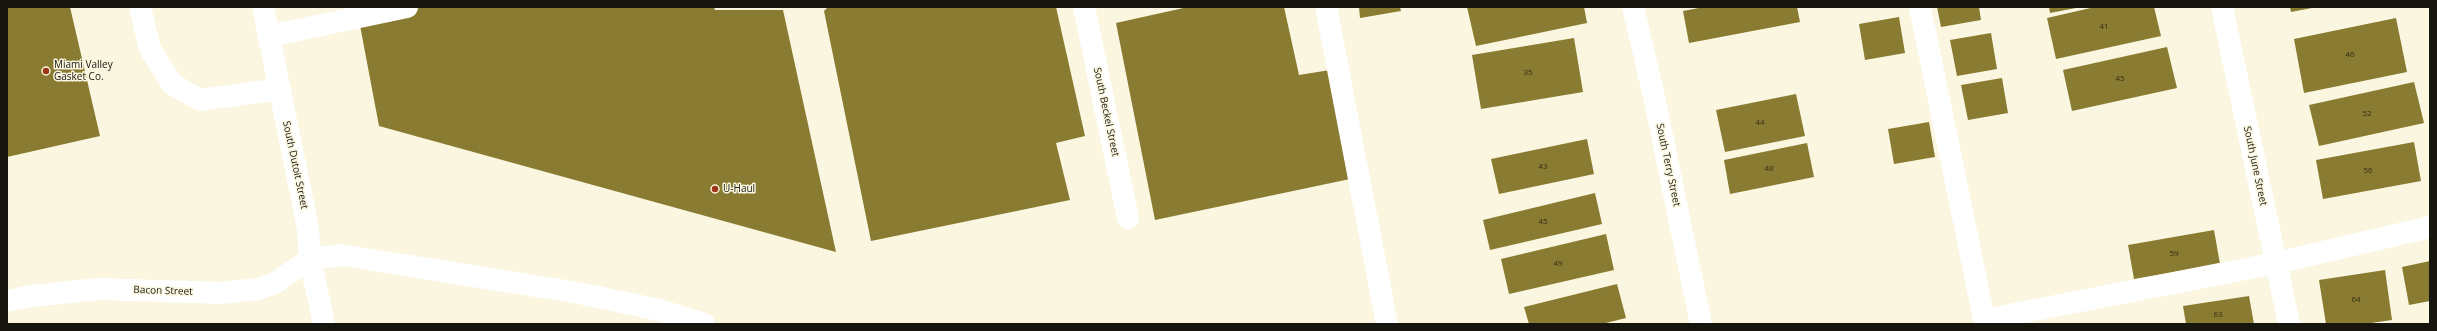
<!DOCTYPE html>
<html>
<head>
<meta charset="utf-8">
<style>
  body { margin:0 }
  #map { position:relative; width:2437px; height:331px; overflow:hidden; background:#faf6e0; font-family:"Open Sans",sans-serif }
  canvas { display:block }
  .frame { position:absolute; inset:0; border:8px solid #17160e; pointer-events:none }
</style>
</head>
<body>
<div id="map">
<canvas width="2437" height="331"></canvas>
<div class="frame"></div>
</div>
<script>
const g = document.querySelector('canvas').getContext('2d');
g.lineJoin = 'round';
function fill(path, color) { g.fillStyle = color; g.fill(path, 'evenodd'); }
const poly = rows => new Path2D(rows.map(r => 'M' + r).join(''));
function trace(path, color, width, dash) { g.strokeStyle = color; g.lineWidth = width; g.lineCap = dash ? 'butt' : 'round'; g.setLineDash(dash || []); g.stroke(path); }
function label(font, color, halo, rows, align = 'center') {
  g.font = font + ' "Open Sans",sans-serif'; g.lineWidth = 3; g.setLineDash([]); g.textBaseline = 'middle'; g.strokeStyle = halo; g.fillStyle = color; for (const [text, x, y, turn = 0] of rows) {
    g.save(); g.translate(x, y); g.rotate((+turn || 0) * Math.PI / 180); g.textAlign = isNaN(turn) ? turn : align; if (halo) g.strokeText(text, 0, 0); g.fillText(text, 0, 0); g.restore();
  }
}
fill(poly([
  [7,7,70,7,100,136,7,157],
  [424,7,714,7,715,10,783,10,836,252,379,126,359,20],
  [828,7,1056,7,1085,136,1056,143,1070,200,871,241,824,11],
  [1188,7,1284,7,1299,75,1330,70,1350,179,1155,220,1116,23],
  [1359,7,1400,7,1401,11,1360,18],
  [1467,7,1584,7,1587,23,1476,46],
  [1704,7,1797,7,1800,22,1689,43,1683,11],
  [1937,7,1979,7,1981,20,1941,27],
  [2049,7,2076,7,2076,8,2050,13],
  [2095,7,2154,7,2161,36,2056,59,2047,18],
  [2290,7,2312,7,2312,8,2291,12],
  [1899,17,1905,53,1865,60,1859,24],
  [2396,18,2407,72,2304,93,2294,39],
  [1991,33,1997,69,1957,76,1950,40],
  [1574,38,1583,92,1481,109,1472,55],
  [2167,47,2177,88,2072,111,2063,70],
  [2002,78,2008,113,1968,120,1961,85],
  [2414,82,2424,123,2319,146,2309,105],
  [1796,94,1805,136,1725,152,1716,110],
  [1929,122,1935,157,1894,164,1888,129],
  [1587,139,1594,174,1499,194,1491,159],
  [2414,142,2421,181,2323,199,2316,160],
  [1807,143,1814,177,1730,194,1724,160],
  [1595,193,1602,224,1490,250,1483,220],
  [2214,230,2220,264,2134,279,2128,245],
  [1606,234,1614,270,1509,294,1501,259],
  [2430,261,2430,301,2409,305,2402,267],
  [2385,270,2392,320,2364,324,2326,324,2319,280],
  [1617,284,1626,318,1602,324,1529,324,1524,307],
  [2249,296,2254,324,2186,324,2183,306]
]), '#897b31');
trace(poly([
  [140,7,150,49,172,84,200,100,280,89],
  [263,7,308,229,310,259,324,324],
  [1084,7,1128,218],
  [1326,7,1387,324],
  [1633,7,1653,92,1701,324],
  [1920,7,1985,324],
  [2222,7,2289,324],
  [269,36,407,7],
  [7,301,32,296,99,289,221,293,258,289,275,283,310,259,341,255,579,293,659,310,704,324],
  [1984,320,2276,263,2430,227]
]), '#fff', 22);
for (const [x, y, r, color] of [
  [46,71,4,"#9c3417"],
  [715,189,4,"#9c3417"]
]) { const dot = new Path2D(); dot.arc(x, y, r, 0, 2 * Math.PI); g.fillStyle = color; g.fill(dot); trace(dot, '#faf6e0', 1.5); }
label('8px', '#342f17', null, [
  ["41",2104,27],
  ["46",2350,55],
  ["35",1528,73],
  ["45",2120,79],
  ["52",2367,114],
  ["44",1760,123],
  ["43",1543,167],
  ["48",1769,169],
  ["56",2368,171],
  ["45",1543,222],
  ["59",2174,254],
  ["49",1558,264],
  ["64",2356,300],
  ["63",2218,315]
]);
label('10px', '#17160e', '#faf6e0', [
  ["Miami Valley",54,65],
  ["Gasket Co.",54,77],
  ["U-Haul",723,189]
], 'left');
label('10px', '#17160e', '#faf6e0', [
  ["South Beckel Street",1106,112,78],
  ["South Dutoit Street",295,165,78],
  ["South Terry Street",1668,165,78],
  ["South June Street",2255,166,78],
  ["Bacon Street",163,291,2]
]);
</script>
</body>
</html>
